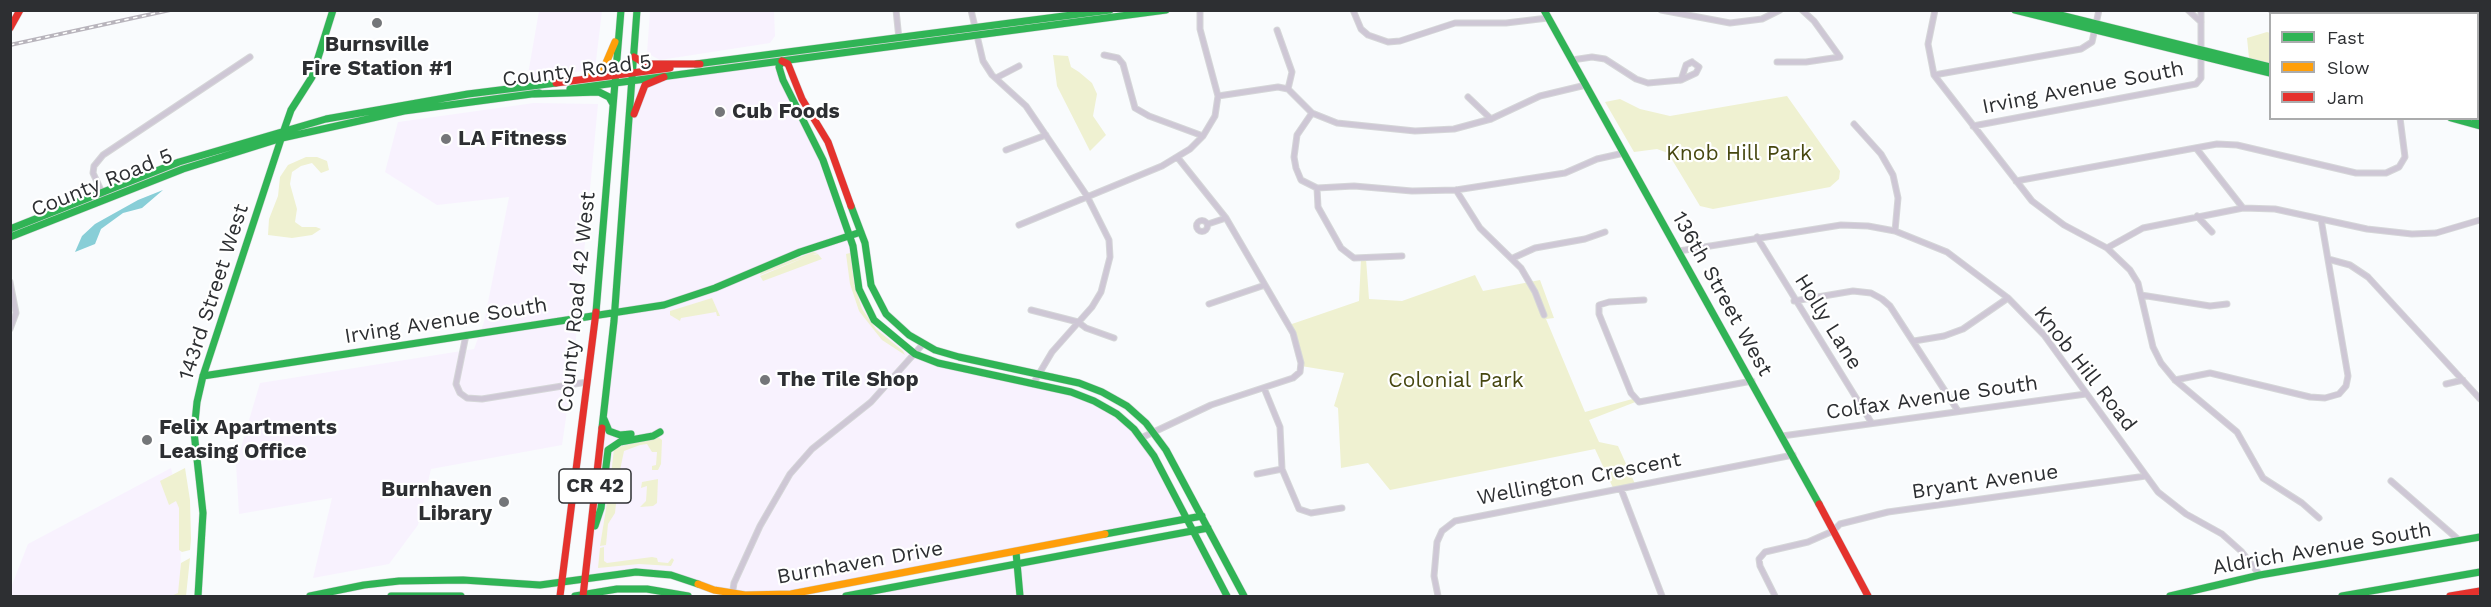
<!DOCTYPE html>
<html>
<head>
<meta charset="utf-8">
<style>
  body { margin:0 }
  #map { position:relative; width:2491px; height:607px; overflow:hidden; background:#f9fbfd; font-family:"Work Sans",sans-serif }
  canvas { display:block }
  .frame { position:absolute; inset:0; border:12px solid #2d2f32; pointer-events:none }
  .legend { position:absolute; left:2269px; top:12px; width:210px; height:108px; box-sizing:border-box; background:#fff; border:2px solid #abacad; margin:0; padding:8px 10px; list-style:none; font-size:18px; color:#2d2f32 }
  .legend li { display:flex; align-items:center; gap:12px; height:30px }
  .legend b { width:30px; border:2px solid #abacad }
</style>
</head>
<body>
<div id="map">
<canvas width="2491" height="607"></canvas>
<div class="frame"></div>
<ul class="legend">
<li><b style="height:8px;background:#30b455"></b>Fast</li>
<li><b style="height:8px;background:#ff9f0a"></b>Slow</li>
<li><b style="height:8px;background:#e5322d"></b>Jam</li>
</ul>
</div>
<script>
const g = document.querySelector('canvas').getContext('2d');
g.lineJoin = 'round';
function fill(path, color) { g.fillStyle = color; g.fill(path, 'evenodd'); }
const poly = rows => new Path2D(rows.map(r => 'M' + r).join(''));
function trace(path, color, width, dash) { g.strokeStyle = color; g.lineWidth = width; g.lineCap = dash ? 'butt' : 'round'; g.setLineDash(dash || []); g.stroke(path); }
function label(font, color, halo, rows, align = 'center') {
  g.font = font + ' "Work Sans",sans-serif'; g.lineWidth = 4.5; g.setLineDash([]); g.textBaseline = 'middle'; g.strokeStyle = halo; g.fillStyle = color; for (const [text, x, y, turn = 0] of rows) {
    g.save(); g.translate(x, y); g.rotate((+turn || 0) * Math.PI / 180); g.textAlign = isNaN(turn) ? turn : align; if (halo) g.strokeText(text, 0, 0); g.fillText(text, 0, 0); g.restore();
  }
}
fill(poly([
  [539,11,602,11,595,69,527,80],
  [650,11,774,11,775,36,770,43,660,60,647,53],
  [782,61,779,67,809,131,853,246,862,297,887,333,938,363,1059,389,1109,409,1147,445,1187,519,791,594,745,595,650,573,584,579,600,449,632,81],
  [534,103,598,104,573,370,562,445,431,469,418,525,389,564,313,578,332,498,239,514,236,464,260,383,474,349,484,322,509,197,437,205,385,172,398,122],
  [171,468,180,507,181,596,11,596,10,590,28,544],
  [1194,531,1227,596,846,596]
]), '#f8f2fe');
fill(poly([
  [2267,32,2270,33,2270,64,2249,58,2247,38],
  [1053,55,1068,56,1071,67,1079,72,1092,83,1097,94,1093,116,1106,135,1090,151,1057,86],
  [1787,96,1840,171,1839,179,1830,187,1713,209,1700,206,1668,153,1657,149,1634,152,1605,102,1620,99,1640,109,1670,116],
  [306,157,317,157,327,161,329,170,321,173,312,163,301,166,292,172,290,184,297,209,295,222,302,227,316,227,321,229,312,235,292,238,268,235,269,219,278,196,280,177,288,165],
  [813,252,818,253,812,255,818,254,822,259,763,281,760,276,811,255,760,275,761,272],
  [850,253,854,283,862,309,876,329,903,351,905,355,882,340,859,311,850,284,846,254],
  [1361,259,1366,259,1369,299,1402,301,1475,275,1483,291,1540,280,1554,318,1546,319,1585,412,1636,398,1638,401,1589,420,1599,442,1618,446,1636,486,1614,490,1595,449,1390,490,1368,463,1341,468,1338,408,1334,406,1344,373,1301,366,1289,325,1359,301],
  [712,298,720,316,717,316,716,312,681,318,680,321,670,315,670,311],
  [658,437,662,440,661,464,658,470,652,470,652,466,656,465,657,452,652,452,647,444,640,445,624,451,619,475,611,476,614,448],
  [185,468,190,500,191,539,190,550,182,552,179,550,179,508,176,501,169,505,160,481],
  [619,476,615,513,608,524,606,545,600,546,611,478],
  [658,479,657,503,653,506,640,507,646,501,647,486,641,488,642,482],
  [604,547,604,561,607,563,652,557,657,558,658,562,668,563,672,558,674,560,671,566,639,564,598,568,600,548],
  [190,558,186,596,171,596,178,593,181,563]
]), '#eff1d1');
fill(poly([
  [163,190,142,208,123,213,101,229,95,244,75,252,82,236,95,224,138,200]
]), '#88ced7');
const street = poly([
  [896,10,899,39],
  [971,10,983,61,992,75,1026,106,1087,196,1109,240,1110,257,1101,292,1092,307,1052,352,1033,384],
  [1353,10,1361,29,1368,35,1388,42,1400,41,1455,23,1506,23,1548,18],
  [1661,10,1730,23,1762,19,1780,10],
  [1935,10,1928,44,1934,75,2032,201,2064,225,2107,248,2130,270,2138,283,2153,347,2161,363,2175,380,2237,432,2263,478,2302,503,2319,518],
  [2188,10,2201,22],
  [2271,10,2285,14],
  [2290,14,2308,10],
  [1277,30,1292,72,1288,89,1312,113,1337,123,1415,131,1454,129,1491,119,1540,96,1586,85],
  [1104,55,1118,58,1123,64,1135,108,1149,116,1203,136],
  [1572,60,1592,57,1605,59,1636,79,1648,83,1681,80],
  [1692,62,1699,67,1696,73,1681,80,1686,65,1692,62],
  [1777,62,1806,62,1840,57,1814,21,1802,10],
  [1934,75,2081,49,2092,42,2099,10],
  [996,78,1019,66],
  [1218,96,1278,87,1288,89],
  [1468,97,1491,119],
  [1312,113,1297,135,1294,157,1296,168,1301,180,1317,188,1318,207,1341,248,1354,258,1402,256],
  [1854,124,1881,154,1893,175,1898,198,1895,231],
  [1973,126,2196,84,2201,78,2201,10],
  [2196,148,2243,208],
  [1006,150,1046,135],
  [2016,181,2217,144,2237,145,2356,173,2386,173,2399,167,2405,157,2400,118],
  [1317,188,1354,186,1412,191,1456,190,1565,173,1597,159,1624,153],
  [1456,190,1480,228,1521,268,1535,292,1544,315],
  [105,199,93,173,94,166,103,155,250,57],
  [2197,216,2212,232],
  '1196.5 226a5.5 5.5 0 1 1 11 0a5.5 5.5 0 1 1-11 0Z',
  [1208,224,1226,218],
  [1019,225,1162,166,1190,149,1203,136,1215,116,1218,96,1200,29,1200,10],
  [1757,237,1871,422],
  [2107,248,2143,228,2243,208,2275,209,2367,229,2412,234,2436,233,2480,220],
  [1679,251,1841,225,1868,226,1895,231,1947,252,2008,298,2044,335,2158,492,2186,514,2222,534,2241,551,2260,575],
  [1513,258,1535,248,1585,239,1605,232],
  [2328,259,2350,265,2368,277,2480,399],
  [10,282,16,313,10,329],
  [2141,295,2210,306,2227,304],
  [1644,300,1609,302,1599,305,1599,314,1631,393,1639,402,1752,381],
  [1794,301,1853,291,1871,293,1882,299,1890,306,1958,411],
  [1209,304,1265,285],
  [1031,310,1078,322,1086,328,1114,338],
  [466,335,456,384,460,393,467,398,482,399,587,382],
  [1914,341,1944,336,1963,329,2008,298],
  [2175,380,2210,373,2310,397,2325,398,2339,394,2346,386,2348,376,2321,219],
  [2446,384,2463,380],
  [1264,388,1280,427,1282,469,1299,509,1311,513,1342,508],
  [1782,436,2086,394],
  [1141,438,1211,405,1293,378,1300,372,1301,363,1293,333,1226,218,1178,158],
  [1257,474,1282,469],
  [2391,481,2460,541],
  [1621,489,1662,596],
  [732,596,734,583,760,526,790,474,812,449,871,402,923,344],
  [1438,596,1434,576,1437,542,1442,531,1455,521,1793,455],
  [1775,596,1760,566,1759,559,1765,552,1808,542,1833,531,1840,524,1888,512,2146,476]
]);
const fast = poly([
  [1544,10,1819,504],
  [2015,10,2270,73],
  [2040,10,2270,67],
  [782,61,779,67,783,80,823,160,853,246,859,289,874,320,915,354,938,363,1071,392,1094,401,1117,414,1134,429,1154,456,1227,596],
  [696,64,1110,10],
  [570,89,1166,10],
  [534,94,599,92,609,97,613,104],
  [2451,118,2480,126],
  [2475,118,2480,120],
  [851,206,865,243,871,285,886,314,909,335,935,350,959,357,1079,383,1102,392,1127,406,1146,423,1166,450,1244,596],
  [10,229,179,162,326,119,468,94,556,83],
  [10,237,183,169,282,138,404,111,539,93],
  [596,312,621,10],
  [203,376,664,305,715,288,800,252,861,232],
  [604,419,609,431,620,435,631,434],
  [602,428,614,321,637,10],
  [595,526,601,508,608,450,620,442,653,436,660,432],
  [1105,534,1202,516],
  [1016,552,1020,596],
  [198,596,203,513,194,432,197,402,203,376,284,130,291,110,312,77,333,10],
  [310,596,364,585,399,581,463,580,540,585,636,572,671,575,698,584],
  [391,596,461,596],
  [575,596,617,589,647,589,688,596],
  [846,596,1208,528],
  [2170,596,2260,575,2480,537],
  [2342,596,2480,572]
]);
const slow = poly([
  [587,78,603,70,615,42],
  [698,584,714,590,745,595,791,594,1105,534]
]);
const jam = poly([
  [10,28,20,10],
  [634,57,646,64,700,64],
  [782,61,788,64,802,99,828,142,851,206],
  [556,83,670,68],
  [634,114,645,85,664,77],
  [1819,504,1868,596],
  [560,596,596,312],
  [583,596,602,428],
  [2450,596,2480,591]
]);
trace(street, '#d5d6d8', 7);
trace(fast, '#d5d6d8', 8);
trace(slow, '#d5d6d8', 8);
trace(jam, '#d5d6d8', 8);
trace(street, '#cec7d5', 5);
trace(fast, '#30b455', 7);
trace(slow, '#ff9f0a', 7);
trace(jam, '#e5322d', 7);
const rail = poly([
  [10,45,170,10]
]);
trace(rail, '#b8b4bc', 4);
trace(rail, '#fff', 1.5, [4.5]);
for (const [x, y, r, color] of [
  [377,23,6,"#747679"],
  [720,112,6,"#747679"],
  [446,139,6,"#747679"],
  [765,380,6,"#747679"],
  [147,440,6,"#747679"],
  [504,502,6,"#747679"]
]) { const dot = new Path2D(); dot.arc(x, y, r, 0, 2 * Math.PI); g.fillStyle = color; g.fill(dot); trace(dot, '#fff', 2); }
for (const [x, y, w] of [
  [595,486,72]
]) { const box = new Path2D(); box.roundRect(x - w / 2, y - 17, w, 34, 4.5); g.fillStyle = '#fff'; g.fill(box); trace(box, '#2d2f32', 1.5); }
label('bold 20px', '#2d2f32', null, [
  ["CR 42",595,486]
]);
label('bold 21px', '#2d2f32', '#fff', [
  ["Burnsville",377,45,"center"],
  ["Fire Station #1",377,69,"center"],
  ["Cub Foods",732,112],
  ["LA Fitness",458,139],
  ["The Tile Shop",777,380],
  ["Felix Apartments",159,428],
  ["Leasing Office",159,452],
  ["Burnhaven",492,490,"right"],
  ["Library",492,514,"right"]
], 'left');
label('21px', '#2d2f32', '#fff', [
  ["County Road 5",577,71,-7],
  ["Irving Avenue South",2083,88,-11],
  ["County Road 5",102,183,-22],
  ["143rd Street West",214,292,-72],
  ["136th Street West",1722,294,61],
  ["County Road 42 West",577,302,-84],
  ["Irving Avenue South",446,321,-9],
  ["Holly Lane",1828,322,58],
  ["Knob Hill Road",2085,369,52],
  ["Colfax Avenue South",1932,398,-8],
  ["Wellington Crescent",1579,479,-11],
  ["Bryant Avenue",1985,482,-8],
  ["Aldrich Avenue South",2322,549,-10],
  ["Burnhaven Drive",860,563,-10]
]);
label('21px', '#46470f', '#fff', [
  ["Knob Hill Park",1739,154],
  ["Colonial Park",1456,381]
]);
</script>
</body>
</html>
